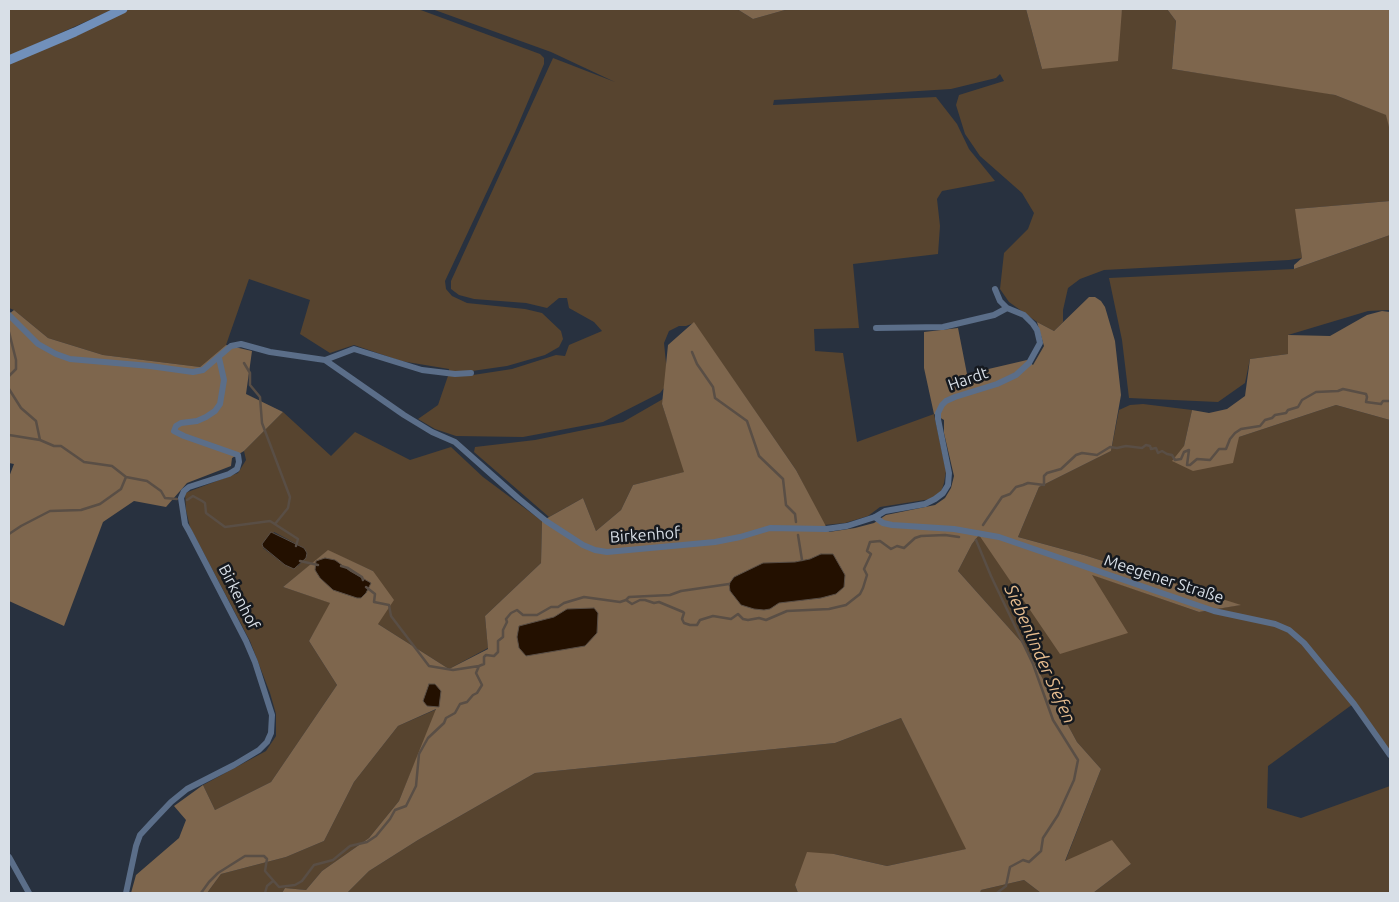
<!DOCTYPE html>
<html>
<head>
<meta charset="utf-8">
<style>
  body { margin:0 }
  #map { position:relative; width:1399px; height:902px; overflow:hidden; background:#28313f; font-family:Ubuntu,sans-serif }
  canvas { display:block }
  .frame { position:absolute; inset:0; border:10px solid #d8dfe7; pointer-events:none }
</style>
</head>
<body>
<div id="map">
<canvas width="1399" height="902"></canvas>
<div class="frame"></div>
</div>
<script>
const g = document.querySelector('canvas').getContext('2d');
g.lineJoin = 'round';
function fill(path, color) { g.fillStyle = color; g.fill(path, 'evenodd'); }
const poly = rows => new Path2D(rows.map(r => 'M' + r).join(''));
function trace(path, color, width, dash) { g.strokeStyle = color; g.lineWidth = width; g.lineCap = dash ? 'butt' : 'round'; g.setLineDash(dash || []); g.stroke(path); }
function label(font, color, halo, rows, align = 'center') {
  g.font = font + ' Ubuntu,sans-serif'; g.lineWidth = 5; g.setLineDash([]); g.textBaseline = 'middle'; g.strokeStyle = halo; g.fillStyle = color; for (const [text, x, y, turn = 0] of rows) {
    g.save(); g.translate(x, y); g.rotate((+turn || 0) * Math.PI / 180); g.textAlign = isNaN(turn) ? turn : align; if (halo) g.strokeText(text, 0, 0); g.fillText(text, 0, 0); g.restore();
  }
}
fill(poly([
  [9,9,114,9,9,56],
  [129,9,418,9,540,54,544,58,544,64,515,132,445,281,446,289,452,296,467,303,525,309,542,313,561,331,563,339,559,347,545,355,507,366,472,371,449,371,449,369,401,361,354,345,330,353,300,334,310,300,249,279,226,345,200,367,103,355,48,338,14,310,9,308,9,64,78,35],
  [432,9,737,9,753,19,785,10,786,9,1026,9,1042,69,1121,13,1122,9,1167,9,1176,21,1172,69,1316,91,1335,95,1387,115,1390,131,1390,201,1296,209,1302,258,1289,260,1104,270,1080,279,1068,288,1063,310,1063,322,1054,331,1037,322,1009,302,1000,289,1004,253,1028,229,1034,213,1022,193,980,156,965,134,956,105,959,95,1004,81,1000,74,996,78,951,89,774,100,773,105,936,97,957,124,969,149,995,181,942,191,937,199,940,226,938,254,853,264,859,328,814,329,815,351,843,353,857,442,934,414,946,471,944,483,941,492,931,499,880,507,868,516,845,523,824,525,796,470,694,323,686,326,679,326,669,331,664,343,667,373,664,388,660,393,603,422,523,437,456,436,435,429,418,419,438,405,448,376,473,375,512,369,556,355,565,356,569,345,602,331,594,322,569,308,567,298,559,298,547,308,526,303,474,299,459,295,451,289,451,281,553,58,615,82,551,52],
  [1390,235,1390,310,1368,311,1288,335,1288,354,1250,359,1245,383,1218,402,1129,398,1122,340,1109,278,1294,269],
  [663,399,662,404,685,472,633,485,621,510,596,531,583,498,549,517,474,452,475,447,535,440,623,422],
  [1143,404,1192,410,1184,446,1239,437,1336,405,1390,420,1390,756,1353,704,1268,766,1267,808,1301,818,1390,786,1390,893,1093,893,1131,864,1065,862,1101,769,1077,742,1025,646,958,571,972,544,979,535,1199,612,1239,605,1084,555,1018,537,1039,487,1111,451,1119,410,1130,405],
  [283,412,331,456,355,432,410,460,451,447,483,477,542,521,541,563,485,616,488,648,449,669,378,624,373,571,328,551,283,587,331,603,309,641,337,685,271,782,215,810,203,785,266,751,276,736,276,714,270,693,250,641,190,527,186,510,185,493,238,473,246,460,244,451],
  [274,532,304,548,307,553,306,558,298,566,285,565,263,548],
  [437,709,399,801,369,838,322,871,306,890,285,888,282,893,207,893,221,874,286,857,324,841,354,782,398,726],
  [901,718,967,849,887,866,834,854,795,885,798,893,347,893,369,871,418,840,535,773,835,743],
  [1024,880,1041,893,980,893,981,890]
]), '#57442f');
fill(poly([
  [737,9,786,9,785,10,753,19],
  [1026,9,1122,9,1118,61,1042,69],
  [1167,9,1390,9,1390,131,1386,115,1335,95,1172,69,1176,21],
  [1390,201,1390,235,1294,269,1294,265,1302,258,1295,209],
  [1089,297,1095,297,1101,301,1105,307,1115,341,1121,395,1111,451,1039,487,1018,537,1084,555,1241,605,1199,612,1092,575,1128,633,1060,654,979,535,972,544,958,571,1025,646,1077,742,1101,769,1065,861,1112,840,1131,864,1093,893,1041,893,1024,880,981,890,980,893,798,893,795,885,807,852,834,854,887,866,966,849,901,718,835,743,535,773,418,840,369,871,347,893,282,893,285,888,306,890,322,871,369,838,399,801,436,709,398,726,354,782,324,841,286,857,221,874,207,893,131,893,136,875,179,838,186,820,174,806,203,785,215,810,271,782,337,685,309,641,330,603,283,587,328,550,373,571,394,600,378,624,449,669,488,649,485,616,541,563,542,521,583,498,596,531,621,510,633,485,684,472,662,404,668,345,694,322,796,470,829,532,855,528,874,523,886,515,935,505,945,498,951,488,954,476,944,433,944,420,934,414,924,368,924,332,958,328,967,374,1027,360,1033,365,1044,346,1037,322,1054,331],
  [821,554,821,598,778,603,777,562,795,562,810,559],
  [14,310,48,338,103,355,200,367,226,345,252,351,246,394,283,412,244,451,232,458,231,466,187,483,166,507,134,501,103,522,64,626,9,601,9,477,14,464,9,463,9,314],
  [1382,311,1390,312,1390,420,1336,405,1239,437,1233,463,1193,471,1172,461,1184,446,1192,410,1209,413,1227,409,1245,396,1250,359,1288,354,1288,335,1330,336,1367,315]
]), '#7e664d');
const water = poly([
  [271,532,304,548,307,553,306,558,294,569,285,565,263,547,262,544,271,532],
  [821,554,833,554,845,575,844,587,836,594,821,598,779,603,770,609,764,610,754,609,741,605,730,591,729,584,734,577,763,563,795,562,810,559,821,554],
  [325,558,335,560,350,571,371,583,366,593,361,598,357,598,333,590,320,578,315,570,316,561,325,558],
  [594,608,598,613,597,633,585,646,526,656,519,648,517,637,519,626,554,617,567,609,594,608],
  [429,684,435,684,441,691,439,707,427,706,423,701,429,684]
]);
fill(water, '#231000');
trace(water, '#594e45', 1);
trace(poly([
  [692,352,697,364,713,387,715,398,747,421,759,456,783,479,786,505,795,514,796,522],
  [244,363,250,373,250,385,260,397,262,423,290,497,288,508,275,524],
  [9,376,16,369,16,360,9,332],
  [9,389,21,408,36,421,40,440],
  [9,435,40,440,54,446,61,446,84,462,112,466,126,477,147,481,161,491,165,498,177,499],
  [187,500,193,496,202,501,205,503,206,513,225,527,270,521,298,539,296,546],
  [983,525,1002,497,1010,494,1016,487,1023,485,1028,483,1044,485,1044,476,1047,473,1061,469,1076,455,1082,453,1097,455,1110,447,1117,448,1126,446,1142,448,1146,445,1150,446,1151,449,1156,448,1158,453,1162,451,1167,454,1172,455,1175,460,1181,459,1184,452,1189,450,1187,465,1190,465,1197,459,1210,460,1219,449,1226,449,1230,439,1235,433,1241,429,1260,426,1265,420,1272,418,1275,415,1286,413,1288,410,1298,407,1302,400,1316,392,1338,391,1343,389,1366,394,1367,397,1366,402,1381,404,1383,401,1390,401],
  [9,534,21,526,50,511,81,510,100,504,121,489,126,477],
  [798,535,802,560],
  [976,540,991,576,1033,664,1053,720,1078,760,1074,780,1058,815,1043,838,1041,851,1029,862,1023,860,1010,867,1006,886,997,893],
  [300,561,318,565],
  [341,566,348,568,362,577,363,580],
  [366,587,375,594,374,602,389,605,391,616,429,666,453,670,479,666],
  [626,600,629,597,670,595,681,591,729,584],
  [201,893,209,882,218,873,245,856,264,856,267,859,265,871,279,887,295,885,302,881,314,865,333,860,350,846,367,842,376,836,390,819,395,810,406,806,416,786,419,754,428,738,444,723,446,718,455,713,460,704,467,702,473,695,477,693,482,685,476,673,479,666,484,664,484,657,486,655,494,656,498,652,498,641,503,637,503,630,507,622,506,619,511,613,517,610,523,615,537,615,551,607,558,607,564,603,584,597,620,602,626,600,632,604,640,600,645,600,654,603,659,602,683,612,684,613,682,619,684,623,690,625,697,625,700,620,713,616,731,619,738,614,743,619,748,620,759,618,766,620,787,611,829,609,846,605,860,594,863,588,867,575,864,569,871,554,867,551,870,542,880,541,891,549,897,546,904,548,915,538,921,536,945,535,959,537],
  [265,893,267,886,273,881]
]), '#594e45', 2.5);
trace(poly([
  [9,315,38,344,56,354,70,359,150,366,193,372,203,370,231,346,241,344,270,352,325,360,404,415,432,432,455,442,518,498,546,521,583,545,595,550,607,552,715,542,740,537,770,528,826,529,847,526,875,517,885,511,925,504,935,499,943,493,948,485,949,473,938,419,938,413,942,405,946,401,955,397,997,384,1016,375,1029,363,1040,343,1037,330,1033,324,1024,315,1007,308,1000,301,995,289],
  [876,328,943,327,994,315,1007,308],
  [325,360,354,349,422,370,455,374,471,373],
  [875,517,883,523,892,525,954,529,999,537,1214,611,1275,624,1289,630,1304,643,1354,704,1390,755],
  [9,857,29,893],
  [126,893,136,846,140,835,152,822,171,802,187,789,234,765,259,750,267,742,271,733,272,715,255,662,246,641,189,531,185,524,181,498,184,491,189,487,229,474,237,469,239,462,238,455,184,436,174,431,176,426,181,423,197,421,206,417,215,411,220,404,224,380,219,358]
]), '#5b6e89', 6);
trace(poly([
  [9,60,75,32,123,9]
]), '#7190ba', 9);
label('16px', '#d8dfe7', '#15191f', [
  ["Hardt",968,379,-19],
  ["Birkenhof",645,535,-4],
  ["Meegener Straße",1164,579,18],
  ["Birkenhof",239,597,63]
]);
label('italic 18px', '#e6bc8e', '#15191f', [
  ["Siebenlinder Siefen",1040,654,66]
]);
</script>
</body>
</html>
